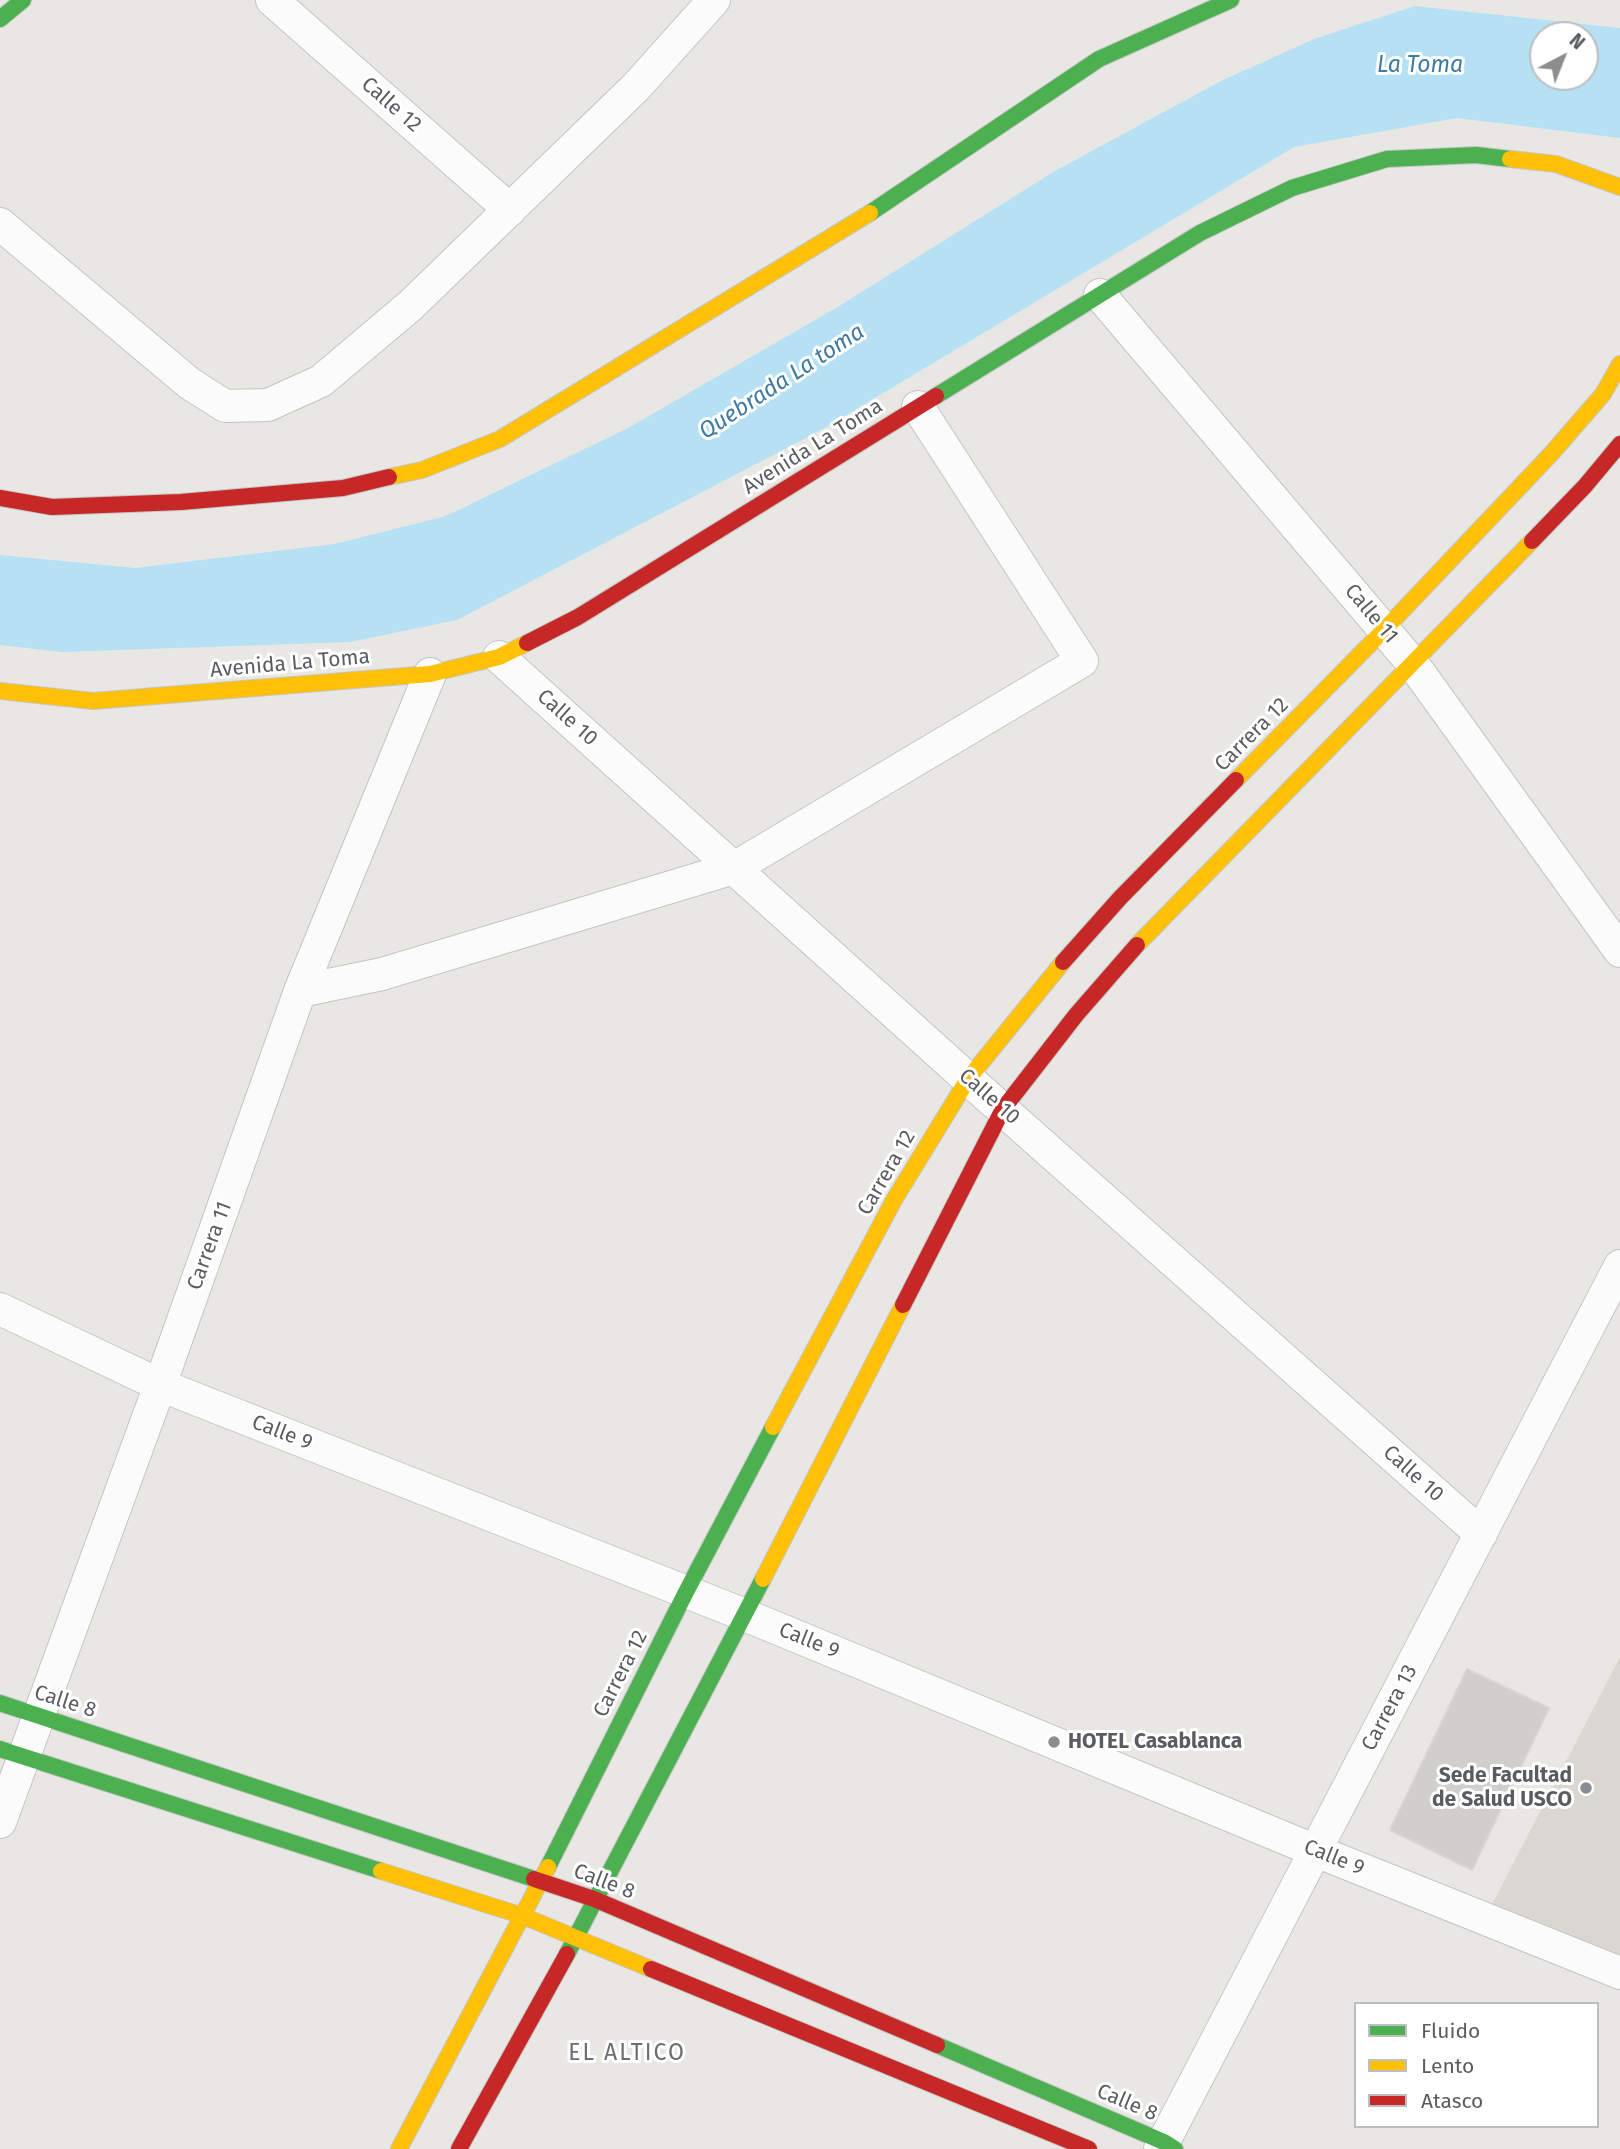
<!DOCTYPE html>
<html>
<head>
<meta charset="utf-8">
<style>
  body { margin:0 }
  #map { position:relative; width:1620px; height:2149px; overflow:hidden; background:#e8e7e3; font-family:"Fira Sans",sans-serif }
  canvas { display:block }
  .legend { position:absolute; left:1354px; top:2002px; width:245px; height:126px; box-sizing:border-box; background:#fff; border:2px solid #bdbebf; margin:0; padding:9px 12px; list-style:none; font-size:21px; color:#595d60 }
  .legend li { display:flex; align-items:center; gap:14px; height:35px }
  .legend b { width:35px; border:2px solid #bdbebf }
  .north { position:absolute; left:1529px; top:21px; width:70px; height:70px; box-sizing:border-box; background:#fff; border:2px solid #bdbebf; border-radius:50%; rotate:42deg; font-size:19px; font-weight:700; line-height:28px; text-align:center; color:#595d60 }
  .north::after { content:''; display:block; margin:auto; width:24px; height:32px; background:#8b8d8e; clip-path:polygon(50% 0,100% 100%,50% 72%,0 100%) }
</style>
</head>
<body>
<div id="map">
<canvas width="1620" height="2149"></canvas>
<ul class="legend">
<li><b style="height:9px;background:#4caf50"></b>Fluido</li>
<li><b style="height:9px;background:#ffc107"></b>Lento</li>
<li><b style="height:9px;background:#c62828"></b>Atasco</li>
</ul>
<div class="north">N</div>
</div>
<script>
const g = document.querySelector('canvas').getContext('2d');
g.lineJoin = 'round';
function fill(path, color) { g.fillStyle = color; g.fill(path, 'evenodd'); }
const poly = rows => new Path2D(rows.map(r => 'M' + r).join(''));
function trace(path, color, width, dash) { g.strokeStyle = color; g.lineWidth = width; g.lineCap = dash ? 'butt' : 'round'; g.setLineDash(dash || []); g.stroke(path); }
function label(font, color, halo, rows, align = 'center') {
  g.font = font + ' "Fira Sans",sans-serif'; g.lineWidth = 6; g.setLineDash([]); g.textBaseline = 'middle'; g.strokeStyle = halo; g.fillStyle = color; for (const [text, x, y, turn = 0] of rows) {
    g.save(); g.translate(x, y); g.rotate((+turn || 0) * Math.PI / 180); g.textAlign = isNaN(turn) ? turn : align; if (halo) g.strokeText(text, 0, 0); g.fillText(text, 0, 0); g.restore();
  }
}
fill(poly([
  [1620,1657,1620,1973,1485,1918]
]), '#dad7d2');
fill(poly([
  [1415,6,1620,28,1620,138,1457,118,1294,147,823,429,457,620,350,642,62,652,0,645,0,555,135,568,335,544,446,516,628,428,836,308,1055,171,1221,81,1314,39],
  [1543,35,1585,35,1585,77,1543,77]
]), '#b6e0f3');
const building = poly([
  [1467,1669,1549,1708,1472,1870,1390,1830,1467,1669]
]);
fill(building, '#d0cfcc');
trace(building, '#d8d5d2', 2);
const street = poly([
  [272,0,510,210],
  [0,224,189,383,225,406,268,405,321,381,411,305,636,87,714,0],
  [1100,295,1413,664,1620,951],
  [499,657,968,1079,1481,1534],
  [300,991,382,974,734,868,1082,661,918,407],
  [0,1309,160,1385,745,1615,1316,1851,1620,1973],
  [0,1822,160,1385,300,991,430,674],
  [1160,2149,1620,1266]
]);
const fast = poly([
  [0,19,23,0],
  [870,213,1099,59,1231,0],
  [936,396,1200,233,1292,188,1387,159,1476,155,1510,159],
  [0,1703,534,1879],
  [0,1749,381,1871],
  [548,1867,686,1592,773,1427],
  [567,1954,763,1579],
  [937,2045,1164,2142,1175,2149]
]);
const slow = poly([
  [1510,159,1556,164,1620,187],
  [389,477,422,470,500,439,870,213],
  [0,691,93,701,430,674,499,657,527,643],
  [1236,780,1385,629,1551,454,1603,394,1620,364],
  [1137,945,1532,541],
  [773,1427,894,1200,968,1079,1063,962],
  [763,1579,903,1305],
  [381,1871,523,1916,651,1969],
  [399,2149,548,1867]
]);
const jam = poly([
  [0,498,52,507,181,502,343,488,389,477],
  [1532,541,1585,486,1620,444],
  [527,643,578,617,936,396],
  [1063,962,1120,898,1236,780],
  [903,1305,1003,1109,1076,1015,1137,945],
  [534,1879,594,1899,937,2045],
  [651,1969,1089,2149],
  [459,2149,567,1954]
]);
trace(street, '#c4c4c4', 34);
trace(fast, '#c5c5c5', 18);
trace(slow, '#c5c5c5', 18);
trace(jam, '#c5c5c5', 18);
trace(street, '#fcfbfb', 32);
trace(fast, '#4caf50', 16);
trace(slow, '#ffc107', 16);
trace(jam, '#c62828', 16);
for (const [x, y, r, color] of [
  [1054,1742,7,"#8b8d8e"],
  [1586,1788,7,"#8b8d8e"]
]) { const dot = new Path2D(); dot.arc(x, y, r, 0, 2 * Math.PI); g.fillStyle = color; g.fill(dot); trace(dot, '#fff', 2.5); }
label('21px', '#595d60', '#fff', [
  ["Calle 12",391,105,41],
  ["Avenida La Toma",813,447,-32],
  ["Calle 11",1371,614,50],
  ["Avenida La Toma",290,664,-5],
  ["Calle 10",567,718,42],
  ["Carrera 12",1252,735,-45],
  ["Calle 10",989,1097,41],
  ["Carrera 12",887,1173,-60],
  ["Carrera 11",210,1246,-70],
  ["Calle 9",282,1433,21],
  ["Calle 10",1413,1474,42],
  ["Calle 9",809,1641,22],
  ["Carrera 12",621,1674,-63],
  ["Calle 8",65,1702,18],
  ["Carrera 13",1390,1708,-62],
  ["Calle 9",1334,1858,22],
  ["Calle 8",604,1882,21],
  ["Calle 8",1127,2103,23]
]);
label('bold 21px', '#595d60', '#fff', [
  ["HOTEL Casablanca",1068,1742],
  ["Sede Facultad",1572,1776,"right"],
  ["de Salud USCO",1572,1800,"right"]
], 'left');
label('italic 23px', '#3e7aa2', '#fff', [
  ["La Toma",1420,66],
  ["Quebrada La toma",782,382,-33]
]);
g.letterSpacing = '2px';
label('23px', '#6a6f72', '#fff', [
  ["EL ALTICO",627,2054]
]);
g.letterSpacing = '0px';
</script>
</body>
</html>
